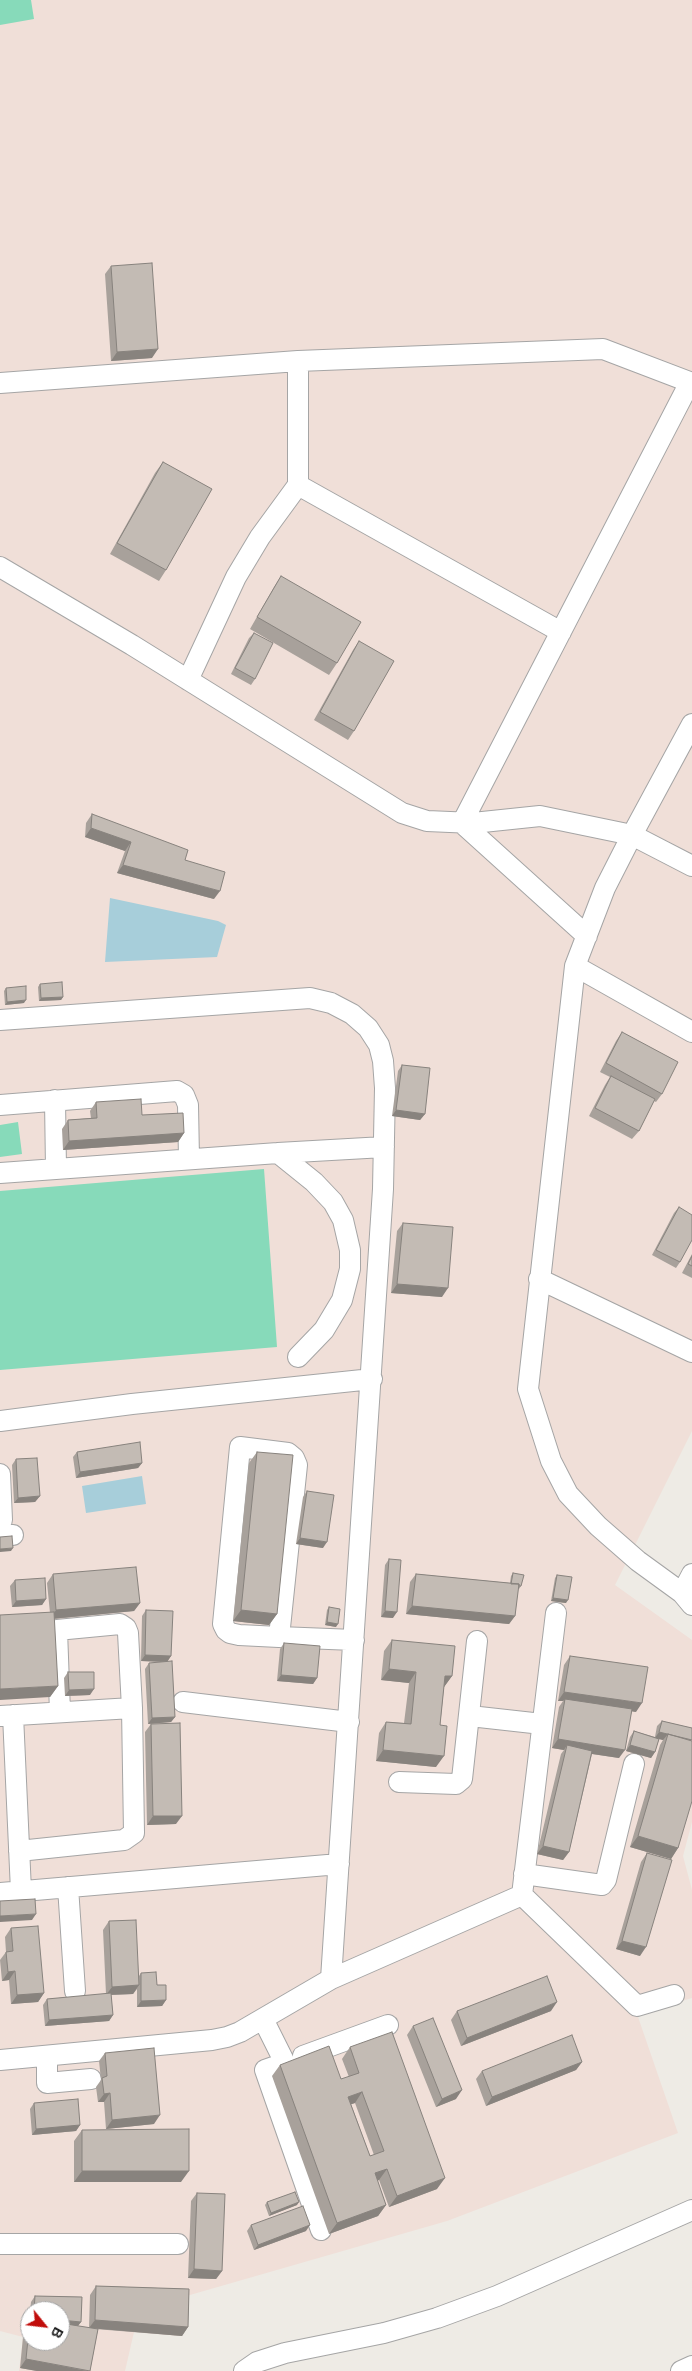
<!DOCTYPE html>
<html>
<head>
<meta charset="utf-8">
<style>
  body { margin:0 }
  #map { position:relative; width:692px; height:2371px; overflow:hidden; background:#eeebe5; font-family:Arial,sans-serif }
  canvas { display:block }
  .north { position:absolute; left:20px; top:2301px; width:50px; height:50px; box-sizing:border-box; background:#fff; border:1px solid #a5a5a5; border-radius:50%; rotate:119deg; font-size:14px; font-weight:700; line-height:20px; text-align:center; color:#1e1e1e }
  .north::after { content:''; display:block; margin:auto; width:18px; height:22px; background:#c10d0b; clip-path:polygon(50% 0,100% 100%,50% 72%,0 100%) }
</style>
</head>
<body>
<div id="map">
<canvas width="692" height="2371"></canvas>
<div class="north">B</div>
</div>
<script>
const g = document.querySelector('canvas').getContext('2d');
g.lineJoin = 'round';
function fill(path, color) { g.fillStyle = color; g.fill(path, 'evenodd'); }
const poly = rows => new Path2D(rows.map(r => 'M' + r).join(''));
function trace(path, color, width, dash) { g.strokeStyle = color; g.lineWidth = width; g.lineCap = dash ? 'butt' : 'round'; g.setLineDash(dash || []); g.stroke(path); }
fill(poly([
  [0,0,692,0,692,1431,615,1585,692,1640,692,1822,683,1856,692,1890,692,1998,637,2014,678,2133,447,2221,183,2297,182,2336,134,2332,125,2371,19,2371,23,2337,0,2331],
  [30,2311,60,2311,60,2341,30,2341]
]), '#f0dfd8');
fill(poly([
  [0,0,31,0,34,19,0,25],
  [18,1122,22,1154,0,1157,0,1125],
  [264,1169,277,1347,0,1370,0,1191]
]), '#87daba');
fill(poly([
  [110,898,218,921,226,925,217,957,105,962],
  [142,1476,146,1504,86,1513,82,1486]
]), '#a7ceda');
const minor = poly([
  [298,361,603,349,692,383],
  [0,383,298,361,298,485,260,537,236,577,188,680],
  [298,485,561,632],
  [0,567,132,645,402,813,427,821,473,823,540,816,632,835,692,724],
  [692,866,632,835,605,888,575,966,528,1389,551,1461,568,1494,598,1526,638,1561,682,1593,692,1605],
  [587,936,462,823,690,382],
  [575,966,692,1032],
  [0,1020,310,998,331,1003,352,1014,368,1028,379,1045,383,1061,385,1088,383,1189,331,1979],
  [55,1100,56,1169],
  [0,1105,177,1091,184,1095,188,1105,189,1159],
  [278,1153,314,1182,333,1202,343,1220,350,1250,350,1269,342,1300,324,1330,298,1357],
  [0,1173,278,1153,384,1147],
  [539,1279,692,1352],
  [0,1421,132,1404,372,1379],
  [0,1474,2,1520,0,1520],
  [0,1535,13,1535],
  [682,1593,692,1574],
  [279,1637,297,1465,294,1458,288,1453,240,1447,223,1624,226,1630,230,1633,239,1635,279,1637,354,1640],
  [183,1702,349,1722],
  [13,1715,21,1891],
  [0,1716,132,1708],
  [470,1716,542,1724],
  [399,1782,456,1784,462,1779,477,1641],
  [19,1851,124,1840,134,1833,132,1708,128,1633,126,1628,120,1624,57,1630,60,1712],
  [524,1874,602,1885,606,1880,634,1764],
  [68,1887,75,1991],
  [0,1893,339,1864],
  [522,1895,556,1613],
  [263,2019,285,2063,265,2070,321,2230],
  [47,2056,47,2083,91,2079],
  [303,2056,388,2025],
  [0,2060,212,2040,227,2037,240,2032,331,1979,522,1895,637,2006,674,1995],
  [0,2244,178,2244],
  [244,2371,257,2362,285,2353,384,2333,437,2318,497,2296,692,2210],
  [681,2371,692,2366]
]);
trace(minor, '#a5a5a5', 22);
trace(minor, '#fff', 20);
fill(poly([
  [111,266,152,358,111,361,105,274],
  [163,462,166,570,159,581,110,554,155,473],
  [281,576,337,663,329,675,250,629,274,587],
  [254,633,255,679,251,685,231,674,249,638],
  [359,641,354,731,348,740,314,720,353,650],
  [92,814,185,860,214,899,117,873,125,851,85,837,86,823],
  [40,984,63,997,61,1000,39,1001,38,987],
  [6,988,24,1003,5,1005,4,991],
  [622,1032,662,1094,656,1102,654,1101,639,1131,632,1139,589,1116,605,1085,610,1077,600,1072,616,1041],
  [402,1065,425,1114,420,1120,392,1116,398,1071],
  [96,1102,184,1133,178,1142,63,1150,62,1129,68,1120,91,1118,90,1111],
  [679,1207,680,1262,676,1268,652,1255,674,1213],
  [403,1223,442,1297,391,1293,397,1231],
  [692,1254,692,1278,682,1273],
  [77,1452,142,1463,138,1468,76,1478,73,1457],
  [257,1452,277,1614,269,1625,233,1621,249,1463],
  [16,1459,40,1496,35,1502,14,1503,12,1465],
  [307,1491,323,1548,296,1544,303,1497],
  [389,1559,393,1618,381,1617,385,1565],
  [513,1573,521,1586,519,1589,518,1589,515,1616,509,1624,406,1614,410,1582,416,1574,510,1583,511,1576],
  [53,1574,140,1603,134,1611,54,1619,58,1686,50,1697,50,1613,47,1583],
  [557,1575,566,1603,551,1601,555,1578],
  [15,1580,46,1599,42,1605,12,1607,10,1586],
  [329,1607,336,1627,325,1625,327,1610],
  [146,1610,171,1656,167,1662,175,1717,171,1722,148,1724,145,1669,149,1663,164,1662,141,1661,142,1616],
  [392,1640,452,1676,444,1687,436,1767,376,1761,379,1733,386,1722,404,1723,409,1683,381,1680,384,1651],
  [284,1643,317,1678,313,1684,277,1681,280,1649],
  [570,1656,636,1712,632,1711,619,1758,592,1754,569,1852,563,1860,537,1854,561,1754,564,1750,552,1748,559,1707,563,1701,558,1701,564,1665],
  [68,1672,90,1695,65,1696,64,1678],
  [662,1721,692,1728,678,1848,671,1859,630,1847,660,1745,663,1740,659,1739,655,1752,651,1758,626,1751,630,1737,634,1731,655,1737,657,1726],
  [151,1724,176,1824,147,1825,145,1732],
  [647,1853,640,1956,616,1949,641,1862],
  [109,1921,139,1976,141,1973,157,1985,166,2000,162,2006,137,2007,137,1989,133,1994,111,1995,113,2015,109,2021,45,2026,43,2005,47,1999,106,1994,103,1930],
  [11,1928,44,1993,38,2002,11,2004,9,1980,2,1981,0,1960,6,1952,5,1937],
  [457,2011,551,2011,461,2046,451,2020],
  [413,2026,456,2099,436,2107,407,2035],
  [350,2047,437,2189,389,2207,379,2180,377,2181,386,2205,378,2216,329,2234,272,2076,280,2065,341,2079,349,2077,342,2059],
  [355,2103,374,2155,370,2156,351,2104],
  [105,2053,154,2124,106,2129,104,2102,98,2102,96,2087,101,2080,99,2061],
  [582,2062,576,2070,486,2106,476,2079,482,2071],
  [34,2103,80,2125,76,2131,32,2135,30,2109],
  [82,2130,181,2182,74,2182,74,2141],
  [197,2193,222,2271,216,2279,188,2278,191,2201],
  [267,2202,297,2205,269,2216,265,2205],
  [251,2225,306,2231,254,2250,247,2231],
  [96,2286,189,2289,188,2327,182,2336,95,2329,98,2329,90,2371,37,2371,20,2368,23,2337,30,2325,30,2341,60,2341,60,2311,30,2311,31,2302,35,2296,82,2297,81,2322,78,2326,89,2328,90,2295]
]), '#a8a19b');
fill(poly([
  [158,349,152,358,111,361,117,352],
  [91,828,131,842,125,851,85,837],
  [123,865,220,891,214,899,117,873],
  [63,997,61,1000,39,1001,41,998],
  [26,1000,24,1003,5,1005,7,1002],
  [396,1110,425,1114,420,1120,392,1116],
  [184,1133,178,1142,63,1150,69,1141],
  [397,1284,448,1288,442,1297,391,1293],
  [142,1463,138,1468,76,1478,80,1472],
  [40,1496,35,1502,14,1503,18,1498],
  [300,1538,327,1542,323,1548,296,1544],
  [13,1548,11,1551,0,1552,0,1549],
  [553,1598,568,1600,566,1603,551,1601],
  [46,1599,42,1605,12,1607,16,1601],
  [140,1603,134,1611,50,1619,56,1610],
  [412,1606,515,1616,509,1624,406,1614],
  [241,1610,277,1614,269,1625,233,1621],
  [385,1611,397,1612,393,1618,381,1617],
  [327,1622,338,1624,336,1627,325,1625],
  [145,1655,171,1656,167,1662,141,1661],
  [389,1669,416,1672,409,1683,381,1680],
  [281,1675,317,1678,313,1684,277,1681],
  [445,1676,452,1676,444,1687],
  [58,1686,50,1697,0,1700,0,1689],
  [94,1689,90,1695,65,1696,69,1690],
  [564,1692,642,1703,636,1712,564,1701,565,1699,563,1701,558,1701],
  [175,1717,171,1722,148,1724,152,1718],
  [659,1732,668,1734,663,1740,655,1738],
  [558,1739,625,1750,619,1758,566,1750,567,1745,564,1750,552,1748],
  [630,1745,655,1752,651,1758,626,1751],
  [383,1750,444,1756,436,1767,376,1761],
  [153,1816,182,1816,176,1824,147,1825],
  [638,1836,678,1848,671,1859,630,1847],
  [543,1846,569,1852,563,1860,537,1854],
  [36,1914,32,1920,0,1922,0,1916],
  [622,1941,646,1947,640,1956,616,1949],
  [15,1971,9,1980,2,1981,8,1972],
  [139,1985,133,1994,106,1995,112,1987],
  [44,1993,38,2002,11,2004,17,1995],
  [166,2000,162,2006,137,2007,141,2001],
  [557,2002,551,2011,461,2046,467,2038],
  [113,2015,109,2021,45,2026,49,2020],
  [582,2062,576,2070,486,2106,492,2097],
  [462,2090,456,2099,436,2107,442,2099],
  [362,2092,355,2103,340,2108,348,2097],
  [110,2093,104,2102,98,2102,104,2094],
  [160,2115,154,2124,106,2129,112,2120],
  [80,2125,76,2131,32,2135,36,2129],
  [387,2169,379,2180,367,2184,375,2173],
  [82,2171,189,2171,181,2182,74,2182],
  [445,2178,437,2189,389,2207,397,2196],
  [299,2202,297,2205,269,2216,271,2213],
  [386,2205,378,2216,329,2234,337,2223],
  [310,2225,306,2231,254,2250,258,2245],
  [194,2269,222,2271,216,2279,188,2278],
  [60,2320,81,2322,77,2327,60,2326],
  [95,2320,188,2327,182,2336,89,2328],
  [26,2359,87,2371,37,2371,20,2368]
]), '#88837e');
const building = poly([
  [152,263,158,349,117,352,111,266,152,263],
  [163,462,212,489,166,570,117,543,163,462],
  [281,576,361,622,337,663,257,617,281,576],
  [254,633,273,643,255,679,235,668,254,633],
  [359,641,394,661,354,731,320,712,359,641],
  [92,814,188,850,185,860,225,872,220,891,123,865,131,842,91,828,92,814],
  [62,982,63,997,41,998,40,984,62,982],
  [26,986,26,1000,7,1002,6,988,26,986],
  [622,1032,678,1062,662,1094,606,1063,622,1032],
  [402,1065,430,1068,425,1114,396,1110,402,1065],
  [611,1076,655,1099,639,1131,595,1108,611,1076],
  [141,1099,142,1115,183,1113,184,1133,69,1141,68,1120,97,1118,96,1102,141,1099],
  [679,1207,692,1215,692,1240,680,1262,656,1250,679,1207],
  [403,1223,453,1227,448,1288,397,1284,403,1223],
  [692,1256,692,1266,688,1264,692,1256],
  [140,1442,142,1463,80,1472,77,1452,140,1442],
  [257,1452,293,1455,277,1614,241,1610,257,1452],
  [37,1458,40,1496,18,1498,16,1459,37,1458],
  [307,1491,334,1495,327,1542,300,1538,307,1491],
  [12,1536,13,1548,0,1549,0,1537,12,1536],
  [389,1559,401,1560,397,1612,385,1611,389,1559],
  [136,1567,140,1603,56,1610,53,1574,136,1567],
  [513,1573,524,1575,521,1586,519,1586,519,1584,511,1584,513,1573],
  [416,1574,519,1584,515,1616,412,1606,416,1574],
  [557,1575,572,1577,568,1600,553,1598,557,1575],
  [45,1578,46,1599,16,1601,15,1580,45,1578],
  [329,1607,340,1609,338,1624,327,1622,329,1607],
  [146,1610,173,1611,171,1656,145,1655,146,1610],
  [54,1612,58,1686,0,1689,0,1615,54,1612],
  [392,1640,455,1646,452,1676,445,1676,440,1725,447,1726,444,1756,383,1750,386,1722,411,1724,416,1672,389,1669,392,1640],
  [284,1643,320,1646,317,1678,281,1675,284,1643],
  [570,1656,648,1667,642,1703,564,1692,570,1656],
  [172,1661,175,1717,152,1718,149,1663,172,1661],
  [68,1672,94,1672,94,1689,69,1690,68,1672],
  [565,1699,632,1709,625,1750,558,1739,565,1699],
  [662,1721,692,1728,692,1740,659,1732,662,1721],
  [180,1723,182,1816,153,1816,151,1724,180,1723],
  [634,1731,659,1739,655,1752,630,1745,634,1731],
  [668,1734,692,1741,692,1801,678,1848,638,1836,668,1734],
  [567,1745,592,1751,569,1852,543,1846,567,1745],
  [647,1853,672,1860,646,1947,622,1941,647,1853],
  [35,1899,36,1914,0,1916,0,1901,35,1899],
  [136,1920,139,1985,112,1987,109,1921,136,1920],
  [38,1926,44,1993,17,1995,15,1971,8,1972,6,1952,13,1951,11,1928,38,1926],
  [156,1972,157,1985,166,1985,166,2000,141,2001,141,1973,156,1972],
  [547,1976,557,2002,467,2038,457,2011,547,1976],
  [111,1993,113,2015,49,2020,47,1999,111,1993],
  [433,2018,462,2090,442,2099,413,2026,433,2018],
  [392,2032,445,2178,397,2196,387,2169,375,2173,386,2205,337,2223,280,2065,329,2046,341,2079,359,2073,350,2047,392,2032],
  [362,2092,384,2151,370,2156,348,2097,362,2092],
  [572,2035,582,2062,492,2097,482,2071,572,2035],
  [154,2048,160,2115,112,2120,110,2093,104,2094,102,2078,107,2076,105,2053,154,2048],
  [78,2099,80,2125,36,2129,34,2103,78,2099],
  [189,2129,189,2171,82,2171,82,2130,189,2129],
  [295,2192,299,2202,271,2213,267,2202,295,2192],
  [197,2193,225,2194,222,2271,194,2269,197,2193],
  [303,2206,310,2225,258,2245,251,2225,303,2206],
  [96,2286,189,2289,188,2327,95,2320,96,2286],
  [35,2296,82,2297,81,2322,60,2320,60,2311,34,2311,35,2296],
  [60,2323,98,2329,90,2371,26,2359,29,2329,30,2327,30,2341,60,2341,60,2323]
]);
fill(building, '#c3bbb4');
trace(building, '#88837e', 1);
</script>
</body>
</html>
